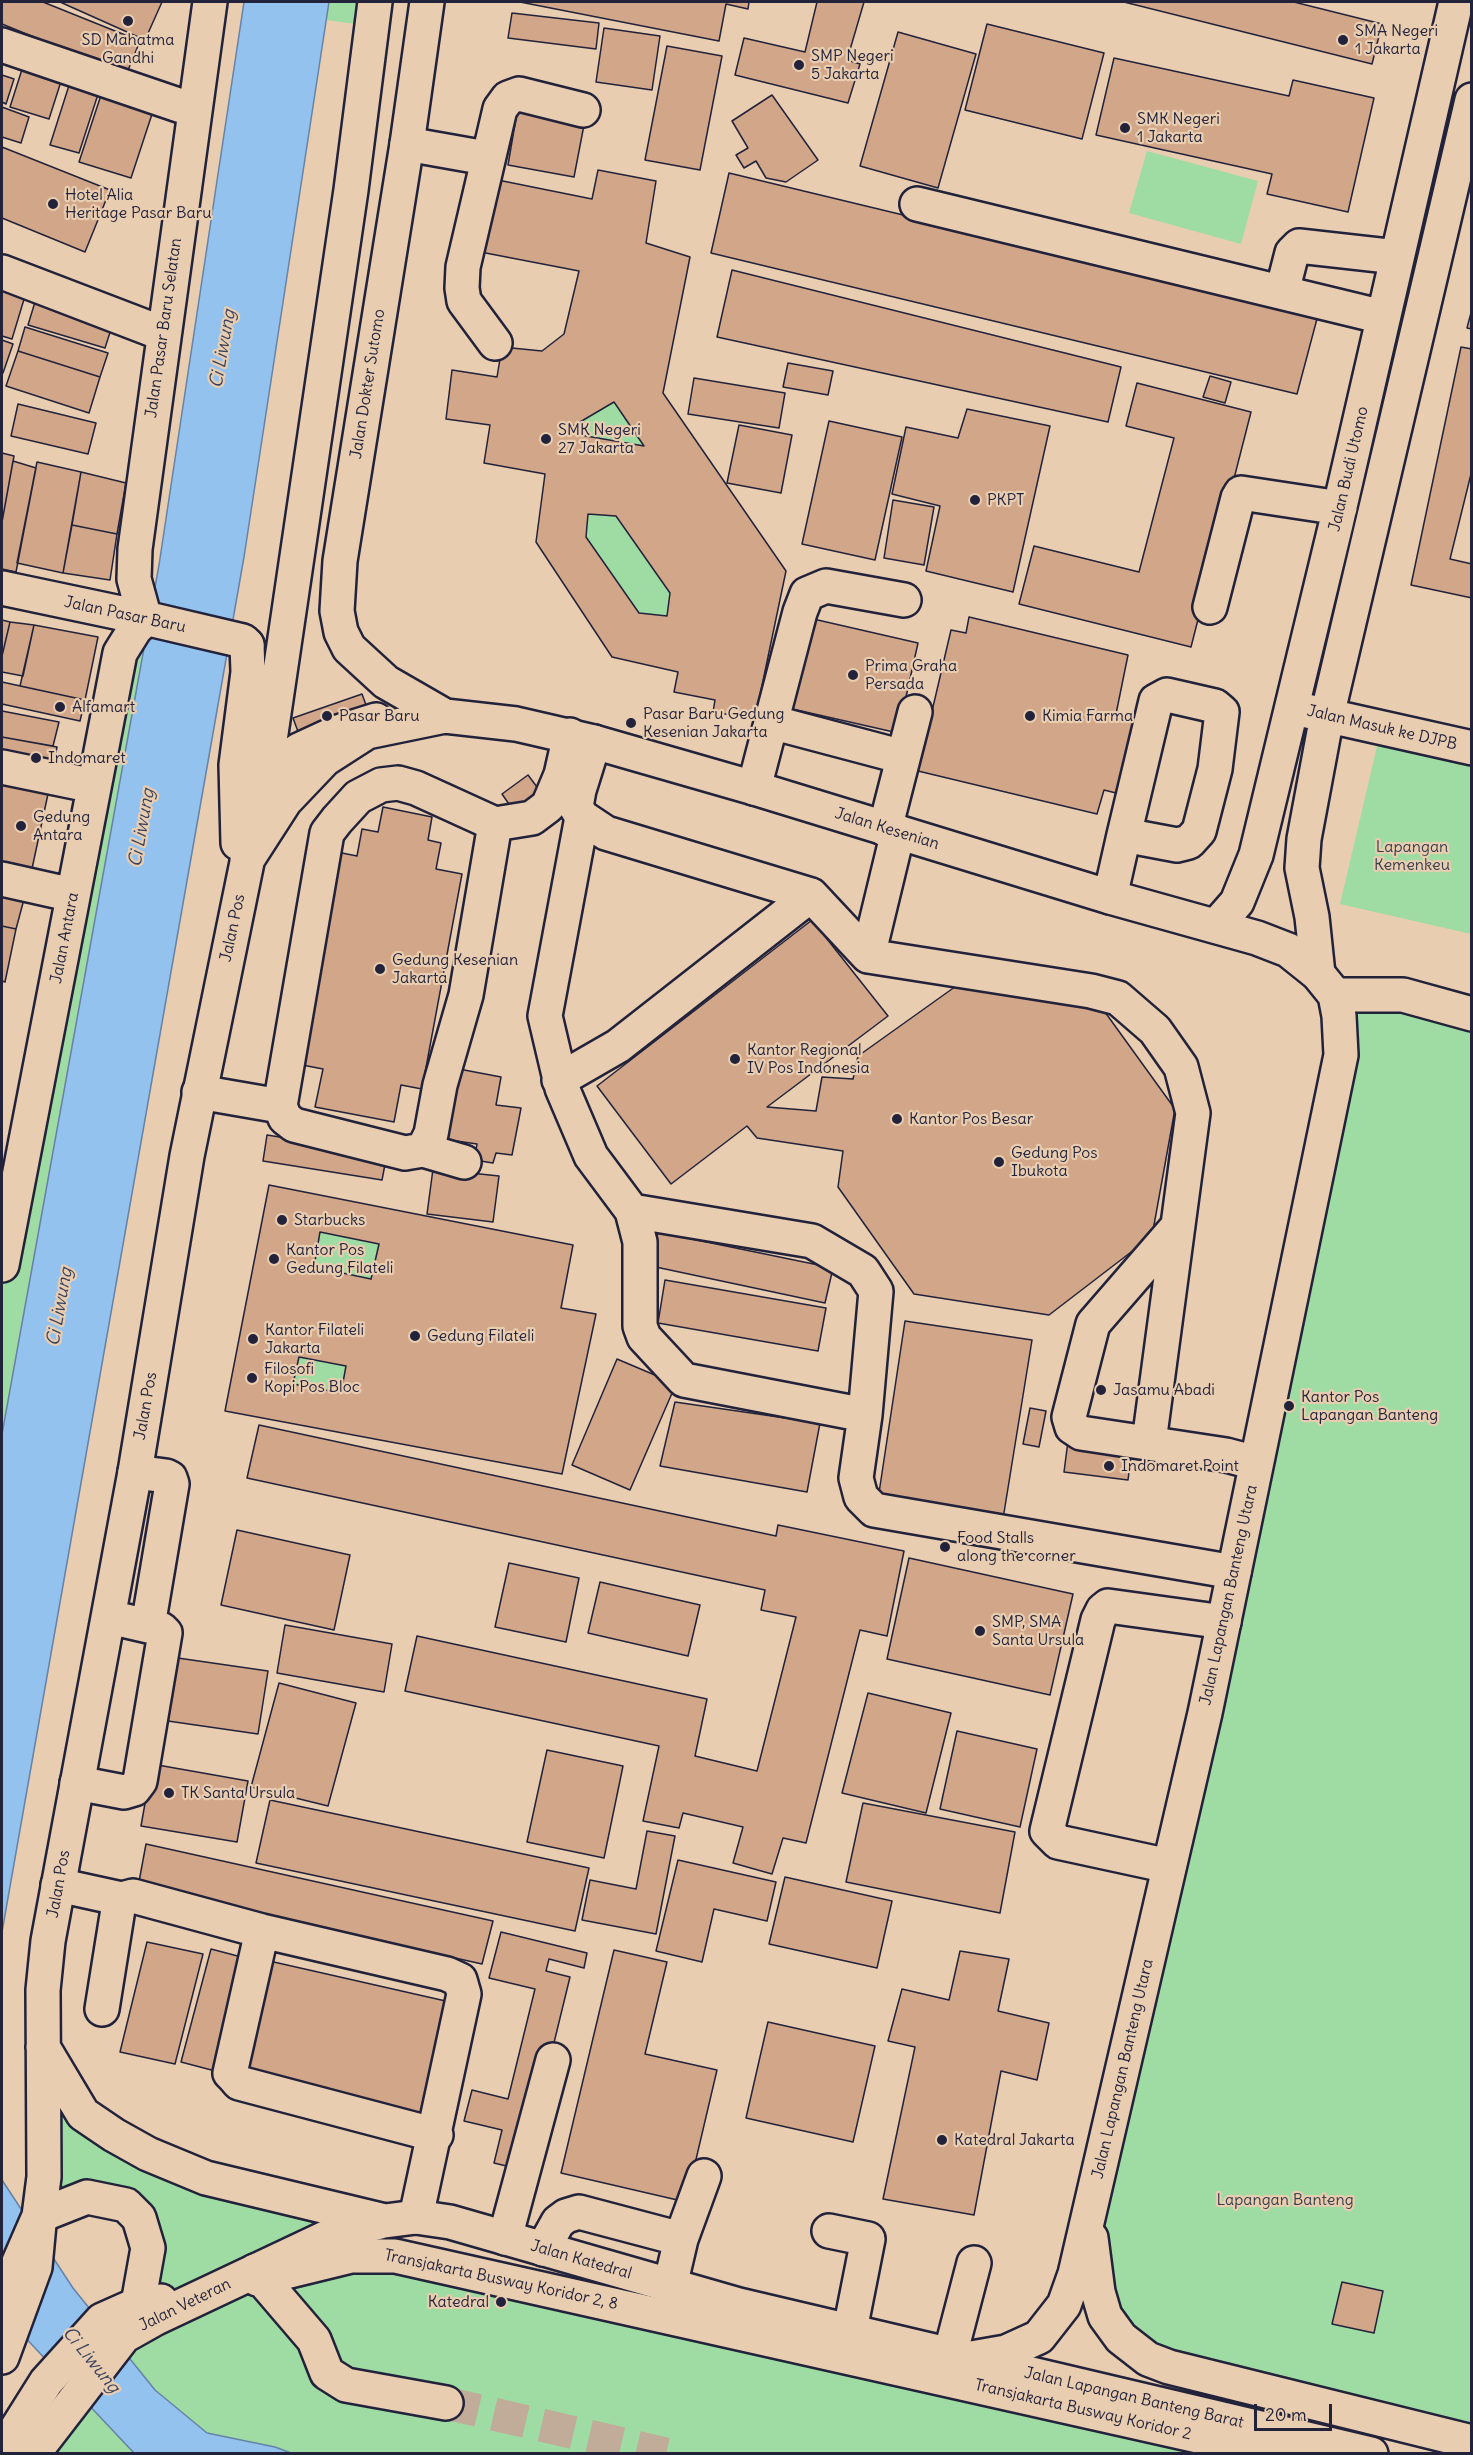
<!DOCTYPE html>
<html>
<head>
<meta charset="utf-8">
<style>
  body { margin:0 }
  #map { position:relative; width:1473px; height:2455px; overflow:hidden; background:#e9cdb0; font-family:Delius,sans-serif }
  canvas { display:block }
  .frame { position:absolute; inset:0; border:3px solid #22223b; pointer-events:none }
  .scale { position:absolute; left:1254px; top:2404px; width:78px; height:27px; box-sizing:border-box; border:3px solid #22223b; border-top:0; padding-left:8px; font-size:18px; line-height:21px; white-space:nowrap; color:#22223b; -webkit-text-stroke:4px #e9cdb0; paint-order:stroke }
</style>
</head>
<body>
<div id="map">
<canvas width="1473" height="2455"></canvas>
<div class="frame"></div>
<div class="scale">20 m</div>
</div>
<script>
const g = document.querySelector('canvas').getContext('2d');
g.lineJoin = 'round';
function fill(path, color) { g.fillStyle = color; g.fill(path, 'evenodd'); }
const poly = rows => new Path2D(rows.map(r => 'M' + r).join(''));
function trace(path, color, width, dash) { g.strokeStyle = color; g.lineWidth = width; g.lineCap = dash ? 'butt' : 'round'; g.setLineDash(dash || []); g.stroke(path); }
function label(font, color, halo, rows, align = 'center') {
  g.font = font + ' Delius,sans-serif'; g.lineWidth = 4.5; g.setLineDash([]); g.textBaseline = 'middle'; g.strokeStyle = halo; g.fillStyle = color; for (const [text, x, y, turn = 0] of rows) {
    g.save(); g.translate(x, y); g.rotate((+turn || 0) * Math.PI / 180); g.textAlign = isNaN(turn) ? turn : align; if (halo) g.strokeText(text, 0, 0); g.fillText(text, 0, 0); g.restore();
  }
}
fill(poly([
  [329,2,375,2,371,26,326,20],
  [1147,151,1258,181,1241,244,1129,213],
  [614,402,644,446,563,432],
  [588,514,616,516,670,593,667,616,639,613,586,537],
  [145,619,141,662,2,1433,2,1274,120,653],
  [1378,742,1471,763,1471,934,1340,904],
  [1335,995,1471,1014,1471,2442,1135,2349,1092,2257,1256,1463],
  [320,1232,379,1244,371,1279,314,1267],
  [299,1357,346,1366,341,1393,293,1384],
  [42,2046,114,2135,385,2221,351,2256,1276,2453,291,2453,275,2447,207,2433,155,2390,117,2345,138,2304,127,2205,39,2216],
  [78,2394,134,2453,33,2454]
]), '#9edca3');
const water = poly([
  [244,2,329,2,244,557,2,1932,2,1434,159,565,244,2],
  [2,2180,73,2288,155,2390,207,2433,275,2447,291,2453,134,2453,2,2313,2,2180]
]);
fill(water, '#93c2ee');
trace(water, '#6682a6', 1.5);
const building = poly([
  [2,2,43,2,140,41,126,75,2,24,2,2],
  [60,2,162,2,145,40,60,2],
  [520,2,749,2,748,9,726,4,719,41,520,2],
  [817,2,864,2,847,60,860,64,848,103,735,75,744,38,805,52,817,2],
  [1124,2,1294,2,1382,24,1372,64,1124,2],
  [512,13,599,23,596,49,508,38,512,13],
  [987,24,1104,53,1082,139,965,110,987,24],
  [604,28,660,36,652,90,596,82,604,28],
  [898,32,976,54,938,188,860,166,898,32],
  [667,46,722,56,700,170,645,160,667,46],
  [1114,58,1289,96,1293,80,1374,98,1348,212,1267,194,1272,174,1096,135,1114,58],
  [25,60,64,72,49,119,10,107,25,60],
  [2,75,14,79,6,104,2,102,2,75],
  [72,76,101,85,79,153,50,145,72,76],
  [103,89,155,105,131,178,79,162,103,89],
  [772,95,818,160,786,182,766,178,756,161,744,168,736,155,748,148,732,121,772,95],
  [2,107,29,117,21,143,2,137,2,107],
  [517,112,584,125,574,177,508,165,517,112],
  [2,147,110,190,85,252,2,218,2,147],
  [598,170,656,181,646,243,690,257,663,393,786,571,755,719,713,712,715,700,674,692,678,672,612,657,536,542,545,474,484,463,490,425,446,419,452,370,497,377,502,347,542,351,564,334,579,271,470,250,483,177,592,199,598,170],
  [614,402,644,446,563,432,614,402],
  [588,514,616,516,670,593,667,616,639,613,586,537,588,514],
  [729,173,1318,315,1297,394,711,253,729,173],
  [732,270,1121,367,1108,422,717,337,732,270],
  [2,289,25,296,12,339,2,336,2,289],
  [35,302,112,326,105,348,28,325,35,302],
  [1472,309,1472,329,1467,328,1472,309],
  [25,327,108,353,100,377,18,351,25,327],
  [2,340,13,344,3,373,2,373,2,340],
  [1461,347,1472,349,1472,470,1450,559,1472,564,1472,598,1411,585,1461,347],
  [18,351,100,377,89,413,6,386,18,351],
  [788,363,833,371,828,395,783,387,788,363],
  [1210,376,1231,382,1225,403,1203,397,1210,376],
  [694,378,785,393,779,428,688,414,694,378],
  [1137,383,1251,412,1191,647,1019,604,1034,546,1139,572,1174,438,1126,426,1137,383],
  [18,404,96,423,88,454,11,436,18,404],
  [967,409,1050,426,1013,592,926,571,940,506,892,494,906,427,958,438,967,409],
  [829,421,902,437,875,560,802,544,829,421],
  [739,425,792,435,781,493,727,483,739,425],
  [2,453,14,456,2,522,2,453],
  [13,461,36,468,16,572,2,569,2,522,13,461],
  [37,462,81,472,63,573,17,563,37,462],
  [81,472,126,483,117,534,72,525,81,472],
  [893,500,934,507,924,565,884,558,893,500],
  [72,525,117,534,110,580,63,573,72,525],
  [969,617,1128,655,1116,714,1142,719,1124,795,1104,790,1097,814,918,771,951,630,966,633,969,617],
  [809,618,918,643,898,733,788,708,809,618],
  [2,620,10,622,2,656,2,620],
  [10,622,34,625,23,676,2,672,2,656,10,622],
  [34,625,98,637,85,700,20,686,34,625],
  [2,682,85,700,80,721,2,704,2,682],
  [362,694,369,713,300,737,293,718,362,694],
  [2,711,59,722,53,746,2,737,2,711],
  [2,737,57,747,52,773,2,763,2,737],
  [2,770,51,780,30,878,2,872,2,770],
  [528,775,540,791,513,810,502,794,528,775],
  [383,807,432,817,428,840,441,843,436,869,462,874,422,1089,401,1085,394,1122,315,1107,323,1069,297,1064,337,852,357,856,362,829,378,832,383,807],
  [2,882,27,888,16,929,2,926,2,882],
  [812,920,888,1016,767,1107,816,1111,822,1077,853,1079,858,1056,966,979,1097,1001,1175,1109,1152,1236,1049,1315,914,1294,838,1187,843,1151,757,1138,747,1126,671,1184,597,1086,812,920],
  [2,926,16,929,5,982,2,981,2,926],
  [459,1069,501,1077,496,1105,521,1108,512,1155,496,1153,493,1163,474,1160,477,1144,443,1139,459,1069],
  [267,1135,387,1154,382,1180,263,1161,267,1135],
  [433,1169,499,1176,493,1222,427,1214,433,1169],
  [269,1185,573,1245,561,1308,596,1314,562,1474,225,1411,269,1185],
  [320,1232,379,1244,371,1279,314,1267,320,1232],
  [299,1357,346,1366,341,1393,293,1384,299,1357],
  [658,1232,833,1268,825,1303,651,1266,658,1232],
  [665,1280,826,1308,818,1351,658,1323,665,1280],
  [905,1321,1032,1340,1002,1525,877,1506,905,1321],
  [617,1359,676,1384,630,1490,572,1465,617,1359],
  [675,1402,820,1423,807,1492,660,1466,675,1402],
  [1030,1408,1046,1411,1039,1447,1023,1444,1030,1408],
  [259,1425,776,1536,778,1525,904,1551,887,1636,860,1630,806,1843,783,1838,772,1874,733,1863,743,1827,683,1813,679,1828,643,1821,659,1746,405,1691,417,1636,707,1699,695,1756,757,1771,796,1617,761,1610,765,1590,247,1478,259,1425],
  [1068,1441,1132,1449,1128,1480,1064,1472,1068,1441],
  [237,1530,350,1555,334,1630,221,1605,237,1530],
  [909,1558,1073,1594,1050,1695,887,1659,909,1558],
  [509,1563,579,1578,566,1642,495,1627,509,1563],
  [600,1582,700,1605,688,1656,588,1633,600,1582],
  [285,1625,392,1644,384,1692,277,1673,285,1625],
  [164,1656,268,1671,258,1734,154,1719,164,1656],
  [279,1683,356,1703,328,1806,251,1787,279,1683],
  [868,1693,951,1713,926,1813,842,1793,868,1693],
  [957,1731,1037,1749,1020,1827,940,1809,957,1731],
  [547,1750,623,1766,604,1858,527,1842,547,1750],
  [152,1764,248,1781,237,1842,141,1826,152,1764],
  [270,1800,589,1868,575,1931,256,1863,270,1800],
  [863,1803,1015,1832,1000,1913,846,1882,863,1803],
  [647,1831,675,1836,656,1934,582,1920,590,1880,636,1889,647,1831],
  [146,1844,493,1921,482,1964,138,1887,146,1844],
  [678,1860,776,1882,767,1921,714,1909,702,1962,656,1951,678,1860],
  [785,1877,892,1901,877,1968,769,1944,785,1877],
  [501,1932,587,1953,584,1968,549,1959,546,1971,570,1977,523,2170,494,2163,502,2130,464,2121,472,2090,508,2099,535,1989,489,1978,501,1932],
  [147,1942,203,1954,175,2064,120,2052,147,1942],
  [211,1949,249,1959,219,2072,181,2062,211,1949],
  [614,1950,667,1962,645,2054,717,2070,686,2202,561,2173,614,1950],
  [960,1951,1009,1959,998,2011,1049,2023,1037,2080,1001,2071,974,2215,883,2199,915,2047,888,2041,902,1989,949,2000,960,1951],
  [265,1960,450,2002,423,2120,239,2079,265,1960],
  [768,2022,875,2046,853,2142,746,2118,768,2022],
  [1342,2282,1383,2291,1374,2333,1332,2324,1342,2282]
]);
fill(building, '#d2a688');
trace(building, '#22223b', 1.5);
trace(poly([
  [446,2403,666,2454]
]), '#c1ab99', 33, [33, 16]);
const minor = poly([
  [2,45,193,110],
  [407,144,486,158],
  [917,204,1383,317],
  [2,272,164,334],
  [1282,292,1292,253,1299,246,1397,257],
  [495,343,464,301,462,288,463,267,500,109,508,98,519,94,583,110],
  [2,588,149,619,243,641,247,645],
  [1210,607,1238,498,1241,493,1340,508],
  [145,619,134,579,135,549,210,2],
  [1307,711,1472,748],
  [771,722,903,757],
  [594,742,579,790,576,807,582,817,545,1016,562,1088,591,1156,632,1211,640,1242,640,1326,644,1337,684,1380,865,1415],
  [2,767,94,786],
  [265,774,299,750,338,732,376,720],
  [754,788,800,612,807,594,826,586,904,600],
  [582,817,606,833,811,895,868,956,1091,991,1118,998,1155,1030,1181,1067,1193,1113,1149,1442],
  [885,829,915,712],
  [2,879,73,895],
  [1110,897,1124,835,1156,701,1167,695,1215,706,1222,712,1215,769,1199,831,1189,842,1177,845,1124,835],
  [1216,926,1237,902,1256,855,1336,524,1456,2],
  [868,956,898,832],
  [1318,974,1312,917,1302,868,1304,839,1327,716,1472,100],
  [1335,995,1403,995,1472,1014],
  [559,1080,618,1046,811,895],
  [199,1092,280,1106],
  [423,1150,431,1134,440,1085,466,995,495,824,532,818,548,806,561,775,570,735],
  [464,1162,423,1150,405,1153,294,1125,285,1118,280,1106,327,833,337,820,358,797,381,785,398,783,416,788,495,824],
  [632,1211,812,1241,863,1271,876,1291,865,1415,856,1478,861,1497,874,1510,1234,1572],
  [1178,1226,1093,1324,1069,1417,1072,1427,1081,1433,1226,1455,1256,1463],
  [2,1265,120,653,135,629,145,619],
  [135,1472,166,1476,170,1478,172,1484,148,1626],
  [77,1783,124,1792,134,1789,140,1781,165,1633,161,1629,109,1617],
  [1169,1866,1058,1842,1047,1831,1098,1620,1103,1610,1108,1606,1224,1622],
  [58,1885,122,1899],
  [262,1931,230,2073,233,2076,239,2083,436,2135],
  [102,2009,118,1909,122,1899,133,1896,262,1931,447,1974,460,1980,464,1994,416,2217],
  [829,2231,868,2239,850,2330],
  [505,2238,553,2060],
  [543,2249,558,2222,566,2216,579,2212,681,2239],
  [255,2271,314,2340,327,2373,346,2385,446,2403],
  [257,2279,351,2256,395,2256,1278,2454],
  [670,2286,681,2239,704,2176],
  [950,2355,974,2263],
  [2,2357,35,2267,39,2224],
  [2,2452,46,2382,102,2320,138,2304,161,2301]
]);
const major = poly([
  [427,2,407,144,340,561,337,611,341,632,349,648,386,682,445,716],
  [238,843,236,765,248,672,247,645],
  [247,860,285,801,325,759,367,732,445,716,516,724,594,742,754,788,1110,897,1257,938,1288,950,1318,974,1335,995,1339,1016,1341,1055,1205,1713,1075,2274,1064,2305,1039,2337,1006,2352,966,2359],
  [43,2047,83,2114,114,2135,148,2154,206,2178,385,2221,416,2217,450,2222,739,2305,1371,2454],
  [39,2216,87,2197,126,2205,139,2218,148,2248,138,2304,124,2336],
  [1091,2238,1098,2292,1105,2316,1121,2338,1148,2359,1169,2367,1472,2442],
  [2,2301,39,2216,44,2177,43,1990,48,1941,135,1472,187,1156,265,774,351,190,375,2],
  [33,2454,124,2336,156,2318,334,2234,380,2222]
]);
trace(minor, '#22223b', 38);
trace(major, '#22223b', 38);
trace(minor, '#e9cdb0', 33);
trace(major, '#e9cdb0', 33);
for (const [x, y, r, color] of [
  [128,21,6,"#22223b"],
  [1343,40,6,"#22223b"],
  [799,65,6,"#22223b"],
  [1125,128,6,"#22223b"],
  [53,204,6,"#22223b"],
  [546,439,6,"#22223b"],
  [975,500,6,"#22223b"],
  [853,675,6,"#22223b"],
  [60,707,6,"#22223b"],
  [327,716,6,"#22223b"],
  [1030,716,6,"#22223b"],
  [631,723,6,"#22223b"],
  [36,758,6,"#22223b"],
  [21,826,6,"#22223b"],
  [380,969,6,"#22223b"],
  [735,1059,6,"#22223b"],
  [897,1119,6,"#22223b"],
  [999,1162,6,"#22223b"],
  [282,1220,6,"#22223b"],
  [274,1259,6,"#22223b"],
  [415,1336,6,"#22223b"],
  [253,1339,6,"#22223b"],
  [252,1378,6,"#22223b"],
  [1101,1390,6,"#22223b"],
  [1289,1406,6,"#22223b"],
  [1109,1466,6,"#22223b"],
  [945,1547,6,"#22223b"],
  [980,1631,6,"#22223b"],
  [169,1793,6,"#22223b"],
  [942,2140,6,"#22223b"],
  [501,2302,6,"#22223b"]
]) { const dot = new Path2D(); dot.arc(x, y, r, 0, 2 * Math.PI); g.fillStyle = color; g.fill(dot); trace(dot, '#e9cdb0', 2); }
label('16px', '#22223b', '#e9cdb0', [
  ["SMA Negeri",1355,31],
  ["1 Jakarta",1355,49],
  ["SD Mahatma",128,40,"center"],
  ["Gandhi",128,58,"center"],
  ["SMP Negeri",811,56],
  ["5 Jakarta",811,74],
  ["SMK Negeri",1137,119],
  ["1 Jakarta",1137,137],
  ["Hotel Alia",65,195],
  ["Heritage Pasar Baru",65,213],
  ["SMK Negeri",558,430],
  ["27 Jakarta",558,448],
  ["PKPT",987,500],
  ["Prima Graha",865,666],
  ["Persada",865,684],
  ["Alfamart",72,707],
  ["Pasar Baru Gedung",643,714],
  ["Kesenian Jakarta",643,732],
  ["Pasar Baru",339,716],
  ["Kimia Farma",1042,716],
  ["Indomaret",48,758],
  ["Gedung",33,817],
  ["Antara",33,835],
  ["Gedung Kesenian",392,960],
  ["Jakarta",392,978],
  ["Kantor Regional",747,1050],
  ["IV Pos Indonesia",747,1068],
  ["Kantor Pos Besar",909,1119],
  ["Gedung Pos",1011,1153],
  ["Ibukota",1011,1171],
  ["Starbucks",294,1220],
  ["Kantor Pos",286,1250],
  ["Gedung Filateli",286,1268],
  ["Kantor Filateli",265,1330],
  ["Jakarta",265,1348],
  ["Gedung Filateli",427,1336],
  ["Filosofi",264,1369],
  ["Kopi Pos Bloc",264,1387],
  ["Jasamu Abadi",1113,1390],
  ["Kantor Pos",1301,1397],
  ["Lapangan Banteng",1301,1415],
  ["Indomaret Point",1121,1466],
  ["Food Stalls",957,1538],
  ["along the corner",957,1556],
  ["SMP, SMA",992,1622],
  ["Santa Ursula",992,1640],
  ["TK Santa Ursula",181,1793],
  ["Katedral Jakarta",954,2140],
  ["Katedral",489,2302,"right"]
], 'left');
label('16px', '#22223b', '#e9cdb0', [
  ["Jalan Pasar Baru Selatan",164,328,-82],
  ["Jalan Dokter Sutomo",368,384,-81],
  ["Jalan Budi Utomo",1349,469,-77],
  ["Jalan Pasar Baru",125,615,12],
  ["Jalan Masuk ke DJPB",1382,728,13],
  ["Jalan Kesenian",887,829,17],
  ["Jalan Pos",233,928,-78],
  ["Jalan Antara",65,938,-79],
  ["Jalan Pos",146,1406,-80],
  ["Jalan Lapangan Banteng Utara",1229,1595,-78],
  ["Jalan Pos",59,1884,-80],
  ["Jalan Lapangan Banteng Utara",1123,2069,-77],
  ["Jalan Katedral",581,2260,16],
  ["Transjakarta Busway Koridor 2, 8",501,2280,12],
  ["Jalan Veteran",185,2305,-26],
  ["Jalan Lapangan Banteng Barat",1134,2398,13],
  ["Transjakarta Busway Koridor 2",1083,2410,13]
]);
label('16px', '#353e4b', '#e9cdb0', [
  ["Lapangan",1412,847],
  ["Kemenkeu",1412,865],
  ["Lapangan Banteng",1285,2200]
]);
label('italic 18px', '#39425f', '#e9cdb0', [
  ["Ci Liwung",223,349,-80],
  ["Ci Liwung",142,828,-80],
  ["Ci Liwung",60,1307,-80],
  ["Ci Liwung",91,2360,51]
]);
</script>
</body>
</html>
